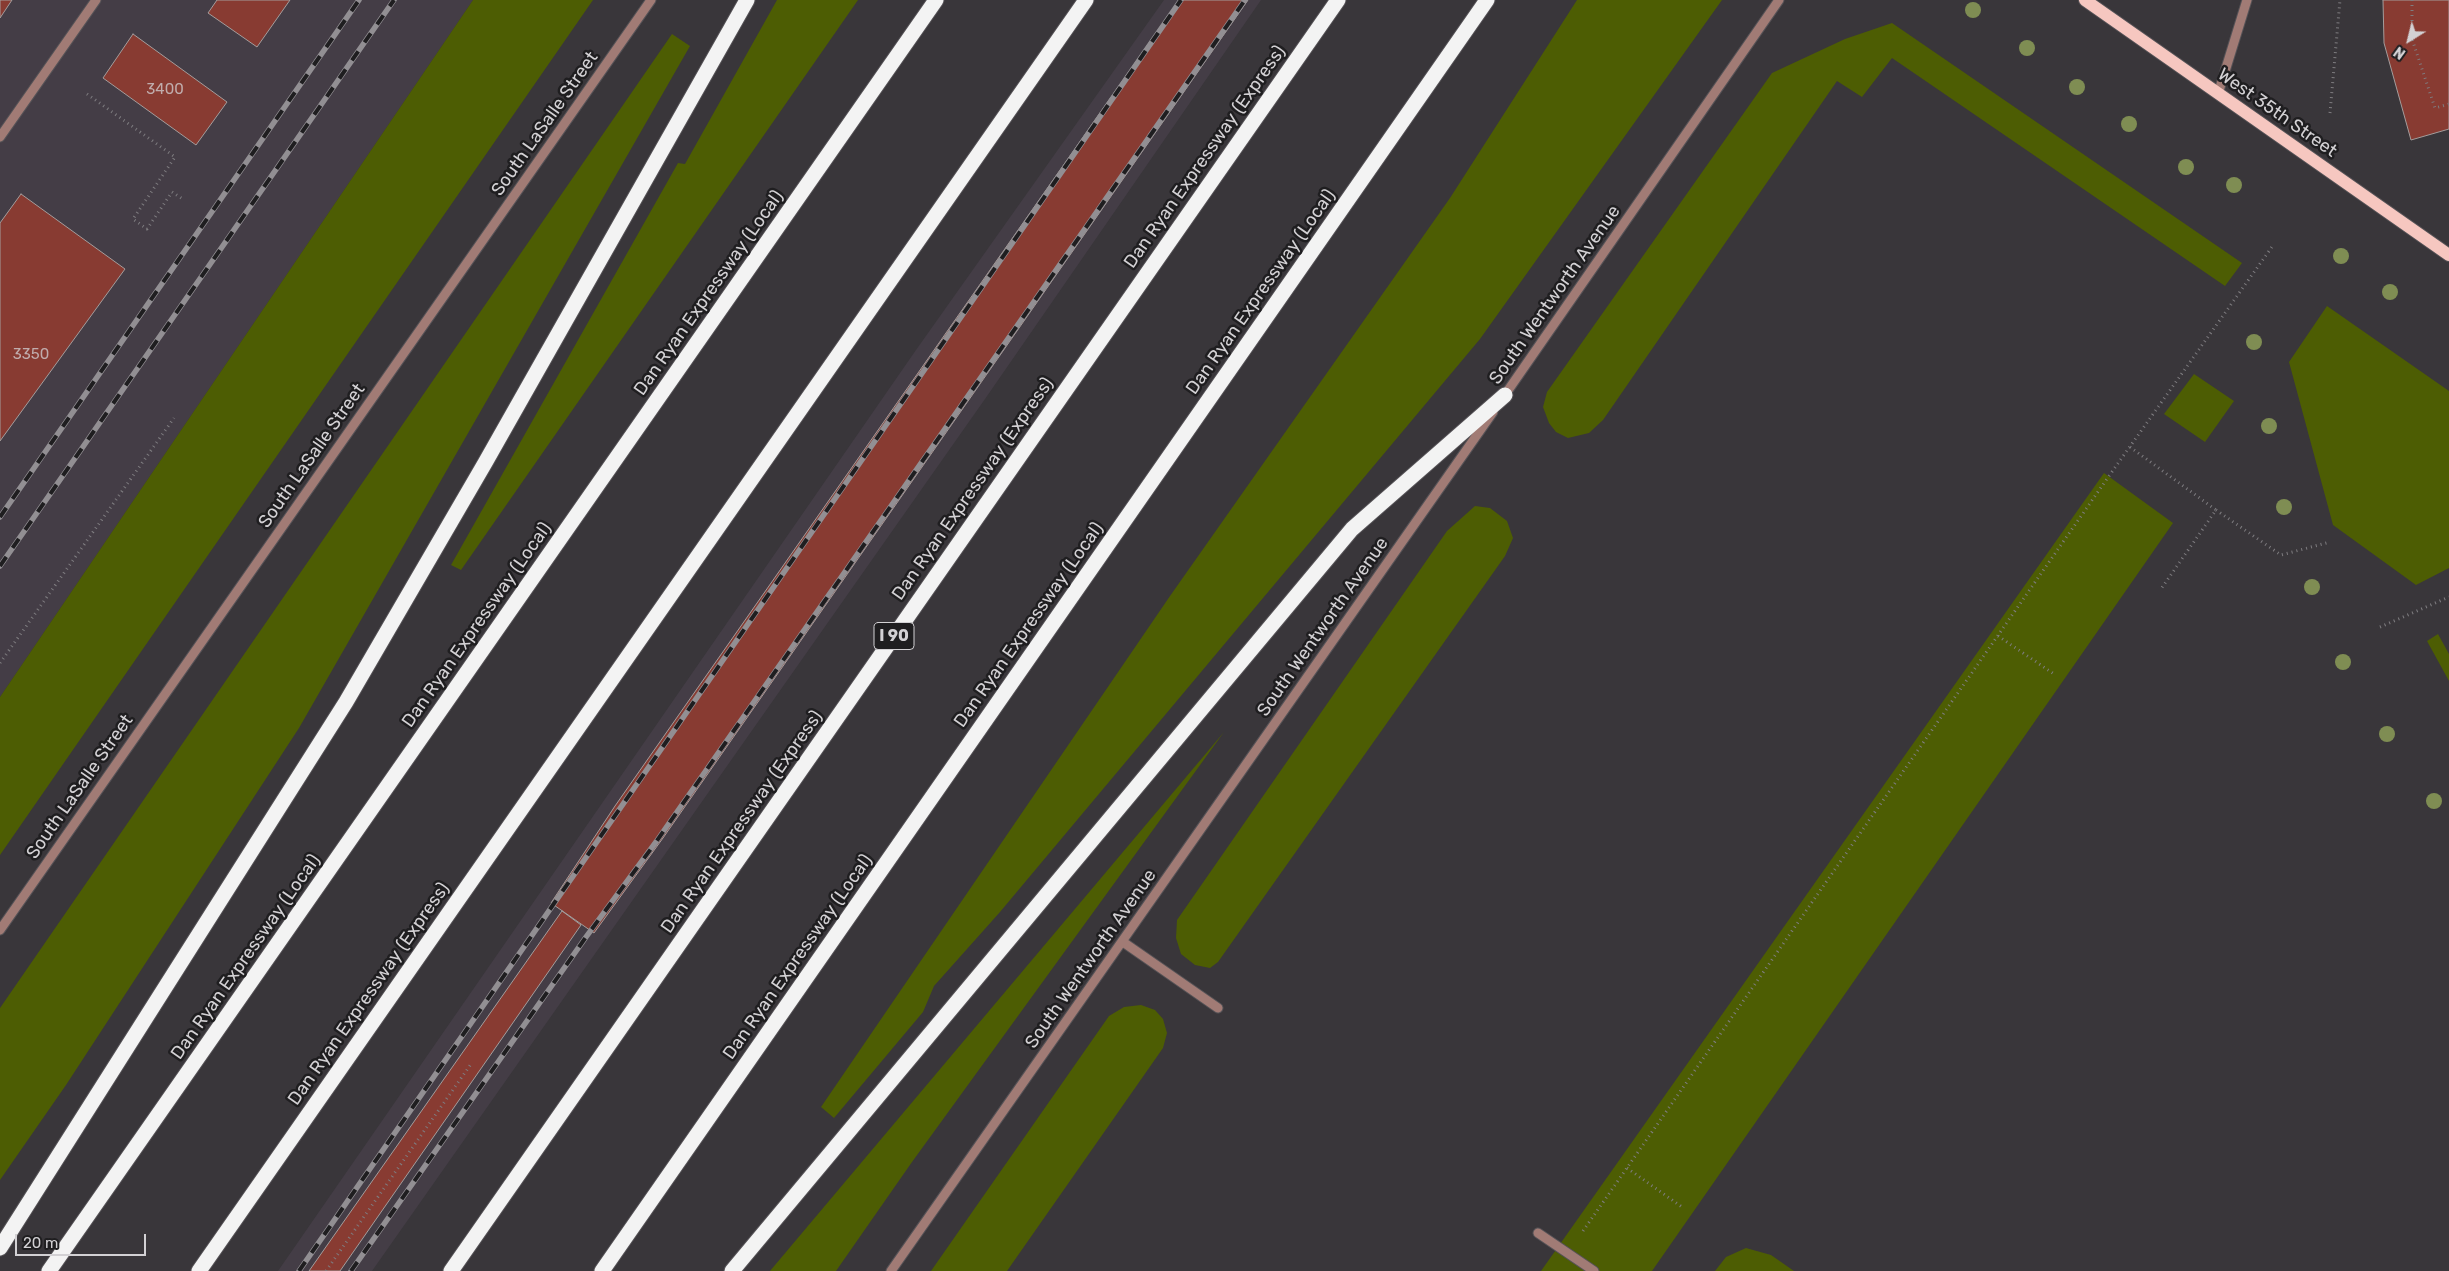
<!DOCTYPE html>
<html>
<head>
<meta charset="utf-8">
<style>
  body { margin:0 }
  #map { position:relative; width:2449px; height:1271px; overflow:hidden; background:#39363a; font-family:Rubik,sans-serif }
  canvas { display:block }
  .north { position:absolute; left:2384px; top:15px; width:50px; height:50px; -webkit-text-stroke:4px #1f1e20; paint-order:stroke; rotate:216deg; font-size:14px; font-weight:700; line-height:20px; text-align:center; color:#d3d1d4 }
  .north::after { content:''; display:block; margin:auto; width:18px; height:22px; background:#d3d1d4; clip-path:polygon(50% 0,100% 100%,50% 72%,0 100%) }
  .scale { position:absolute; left:15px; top:1234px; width:131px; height:22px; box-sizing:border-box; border:2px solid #d3d1d4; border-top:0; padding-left:6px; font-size:15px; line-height:18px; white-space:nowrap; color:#d3d1d4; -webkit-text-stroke:4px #1f1e20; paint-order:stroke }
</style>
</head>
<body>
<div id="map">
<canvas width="2449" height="1271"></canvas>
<div class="north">N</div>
<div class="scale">20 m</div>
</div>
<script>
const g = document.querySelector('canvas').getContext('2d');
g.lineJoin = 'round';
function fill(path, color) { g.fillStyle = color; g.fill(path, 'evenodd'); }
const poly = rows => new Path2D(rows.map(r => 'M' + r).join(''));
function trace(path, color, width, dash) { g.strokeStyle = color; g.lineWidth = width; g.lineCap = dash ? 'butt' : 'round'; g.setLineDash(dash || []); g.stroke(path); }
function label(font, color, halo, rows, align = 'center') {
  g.font = font + ' Rubik,sans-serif'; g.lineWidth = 5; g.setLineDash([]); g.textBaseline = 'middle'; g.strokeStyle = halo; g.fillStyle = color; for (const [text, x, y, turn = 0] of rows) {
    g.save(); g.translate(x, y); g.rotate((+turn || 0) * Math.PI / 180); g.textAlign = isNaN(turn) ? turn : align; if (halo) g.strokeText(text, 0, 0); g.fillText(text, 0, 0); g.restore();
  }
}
fill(poly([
  [0,0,473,0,0,697],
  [1164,0,1261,0,985,399,372,1271,278,1271,916,350]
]), '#443d46');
fill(poly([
  [473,0,593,0,0,855,0,697],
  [777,0,858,0,461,570,451,565,678,163,685,164],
  [1577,0,1722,0,1480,339,1000,912,934,986,923,1012,834,1118,821,1107,1170,596,1450,198],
  [1892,23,2242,263,2225,286,1892,58,1862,97,1837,81,1603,420,1589,433,1568,438,1556,432,1549,423,1543,407,1547,392,1772,73,1845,39],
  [672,34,690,46,299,728,66,1085,0,1180,0,1008],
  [2327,306,2449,391,2449,568,2416,585,2333,525,2289,362],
  [2194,374,2234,401,2205,442,2164,414],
  [2104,473,2173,523,1698,1205,1652,1271,1541,1271],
  [1475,506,1490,508,1507,521,1513,538,1505,556,1218,962,1210,968,1195,965,1181,954,1176,938,1177,920,1447,531],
  [2438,634,2449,654,2449,681,2427,641],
  [1224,732,912,1162,836,1271,770,1271],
  [1141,1005,1155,1010,1163,1019,1167,1033,1163,1048,1007,1271,931,1271,1109,1016,1124,1007],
  [1746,1248,1771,1255,1794,1271,1715,1271,1726,1257]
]), '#4d5d03');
const building = poly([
  [0,0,12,0,0,18,0,0],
  [217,0,290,0,257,47,208,13,217,0],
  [1179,0,1248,0,663,838,594,933,551,903,615,806,1179,0],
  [2383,0,2449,0,2449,129,2411,140,2384,43,2383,0],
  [133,34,227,102,196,145,103,78,133,34],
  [21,194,125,269,0,441,0,223,21,194],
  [562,911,581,925,340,1271,309,1271,562,911]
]);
fill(building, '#883b32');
trace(building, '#a49d9c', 1);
const minor = poly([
  [2218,94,2247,0],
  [0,137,96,0],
  [1502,399,1779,0],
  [0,930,651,0],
  [1123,942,1218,1008],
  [1538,1233,1594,1271],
  [891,1271,1493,412]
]);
const major = poly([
  [2085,0,2449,255]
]);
const highway = poly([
  [0,1248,346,702,485,463,747,0],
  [49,1271,936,0],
  [199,1271,1086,0],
  [451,1271,1338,0],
  [602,1271,1487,0],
  [732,1271,1352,529,1505,395]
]);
trace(minor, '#555256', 11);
trace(major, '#555256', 14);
trace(highway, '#555256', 17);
trace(poly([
  [2412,0,2412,39,2435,108,2449,104],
  [87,94,175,157,133,219,147,229,172,192,184,200],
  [2330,113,2340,0],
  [2130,447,2216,510,2161,589],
  [2216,510,2281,555,2330,542],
  [2380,627,2449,597],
  [1998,636,2054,674],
  [0,663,174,418],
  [1627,1168,1682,1207],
  [1583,1231,2109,476,2274,244],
  [326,1271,471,1064]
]), '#7f7d80', 3, [1, 4]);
trace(minor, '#a17b75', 9);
trace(major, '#f6c7c0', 12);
trace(highway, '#f3f3f3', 15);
const rail = poly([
  [0,517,359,0],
  [0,566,394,0],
  [299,1271,1181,0],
  [351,1271,586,937,656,842,1245,0]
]);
trace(rail, '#928f93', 5.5);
trace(rail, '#1f1e20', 4, [11]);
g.fillStyle = '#7f8d53';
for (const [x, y] of [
  [1973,10],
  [2027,48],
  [2077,87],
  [2129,124],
  [2186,167],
  [2234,185],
  [2341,256],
  [2390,292],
  [2254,342],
  [2269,426],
  [2284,507],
  [2312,587],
  [2343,662],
  [2387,734],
  [2434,801]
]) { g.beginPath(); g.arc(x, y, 8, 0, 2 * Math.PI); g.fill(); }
label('15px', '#c0acac', null, [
  ["3400",165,90],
  ["3350",31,355]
]);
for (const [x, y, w] of [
  [894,636,40]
]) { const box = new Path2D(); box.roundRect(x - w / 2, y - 13.5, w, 27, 4); g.fillStyle = '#1f1e20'; g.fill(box); trace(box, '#d3d1d4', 1); }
label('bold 16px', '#d3d1d4', null, [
  ["I 90",894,636]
]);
label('18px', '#d3d1d4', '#1f1e20', [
  ["West 35th Street",2277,113,35],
  ["South LaSalle Street",545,124,-55],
  ["Dan Ryan Expressway (Express)",1205,157,-55],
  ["Dan Ryan Expressway (Local)",1261,292,-55],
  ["Dan Ryan Expressway (Local)",709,293,-55],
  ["South Wentworth Avenue",1555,295,-55],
  ["South LaSalle Street",312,456,-55],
  ["Dan Ryan Expressway (Express)",973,489,-55],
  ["Dan Ryan Expressway (Local)",477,625,-55],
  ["Dan Ryan Expressway (Local)",1029,625,-55],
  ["South Wentworth Avenue",1323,627,-55],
  ["South LaSalle Street",80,787,-55],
  ["Dan Ryan Expressway (Express)",742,822,-55],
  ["Dan Ryan Expressway (Local)",246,957,-55],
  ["Dan Ryan Expressway (Local)",798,957,-55],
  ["South Wentworth Avenue",1091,959,-55],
  ["Dan Ryan Expressway (Express)",369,994,-55]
]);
</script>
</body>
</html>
